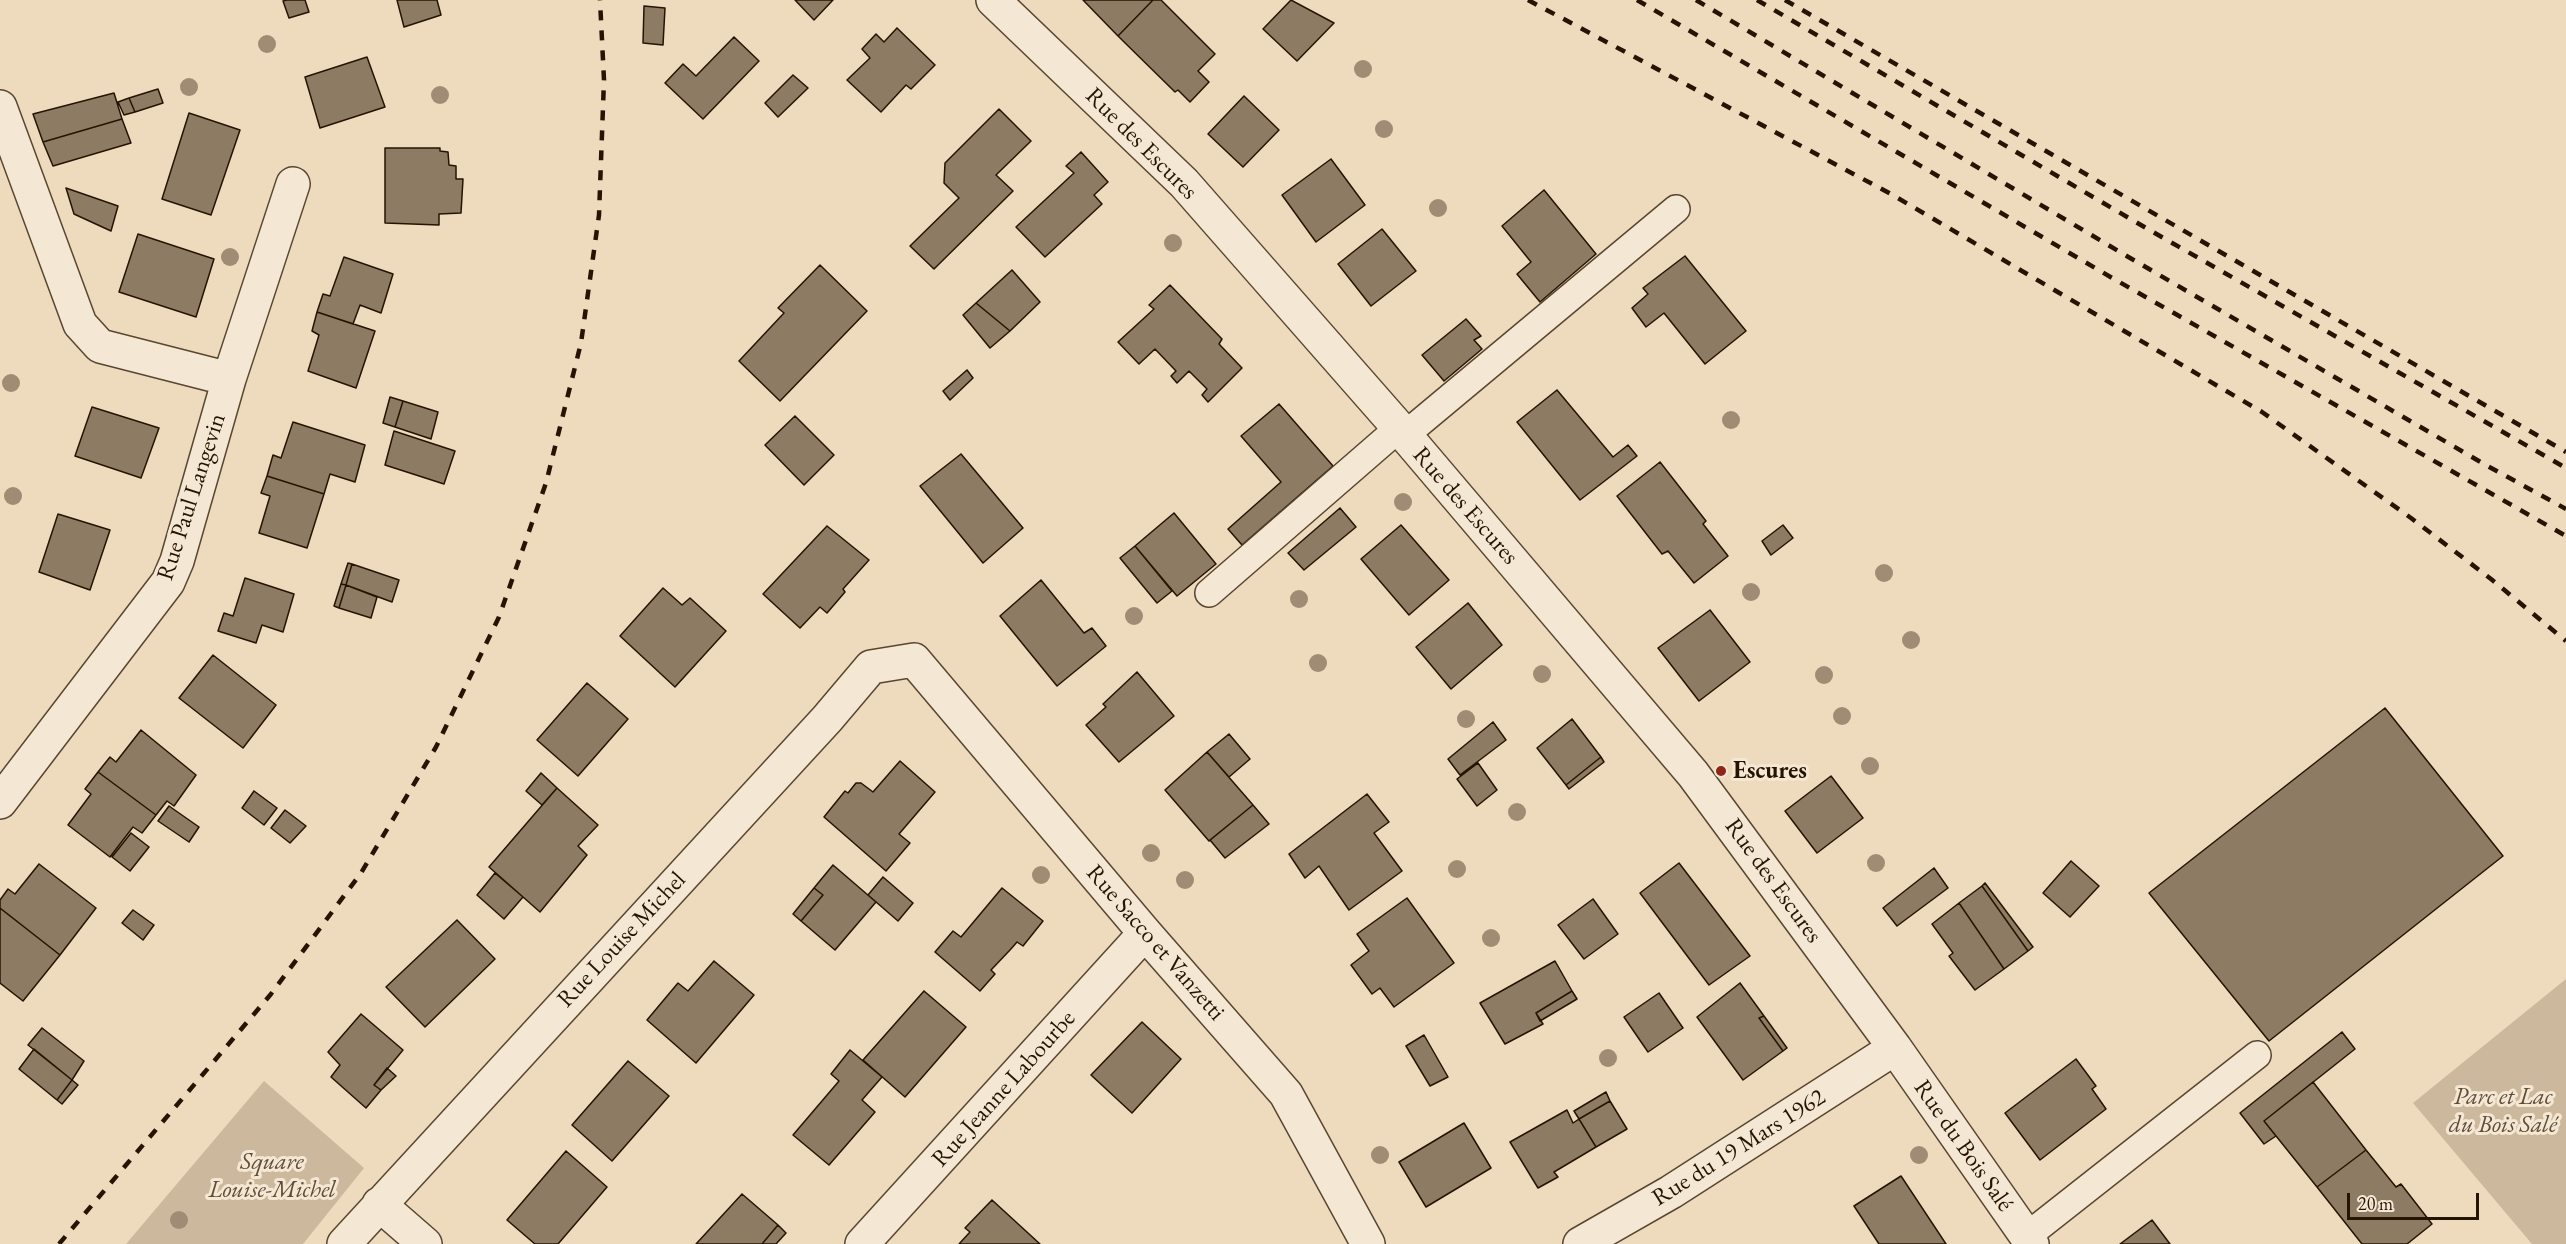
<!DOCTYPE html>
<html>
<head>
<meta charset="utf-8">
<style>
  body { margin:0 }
  #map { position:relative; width:2566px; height:1244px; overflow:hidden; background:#eedabc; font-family:"EB Garamond",serif }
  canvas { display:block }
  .scale { position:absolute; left:2347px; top:1193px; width:132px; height:27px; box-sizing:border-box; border:3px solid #261403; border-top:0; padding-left:8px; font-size:18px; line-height:21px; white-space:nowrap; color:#261403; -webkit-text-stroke:4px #f4e7d3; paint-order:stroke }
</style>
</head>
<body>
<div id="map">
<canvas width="2566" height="1244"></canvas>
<div class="scale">20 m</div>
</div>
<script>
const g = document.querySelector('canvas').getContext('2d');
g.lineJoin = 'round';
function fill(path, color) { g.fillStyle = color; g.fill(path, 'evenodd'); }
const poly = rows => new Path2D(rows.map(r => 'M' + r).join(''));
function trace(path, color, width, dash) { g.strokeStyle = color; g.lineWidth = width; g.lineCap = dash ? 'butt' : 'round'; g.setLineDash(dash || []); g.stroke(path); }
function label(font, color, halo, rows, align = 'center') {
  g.font = font + ' "EB Garamond",serif'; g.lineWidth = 6; g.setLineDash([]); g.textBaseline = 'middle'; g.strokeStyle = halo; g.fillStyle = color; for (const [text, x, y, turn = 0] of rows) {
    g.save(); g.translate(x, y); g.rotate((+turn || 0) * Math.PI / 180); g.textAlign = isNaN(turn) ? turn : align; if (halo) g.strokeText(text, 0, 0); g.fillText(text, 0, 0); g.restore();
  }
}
fill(poly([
  [2566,979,2566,1244,2532,1244,2413,1103],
  [264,1081,364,1168,303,1244,126,1244]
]), '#ccb89d');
const building = poly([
  [287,0,305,0,309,12,289,18,283,1,287,0],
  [397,0,437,0,441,15,404,27,397,0],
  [795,0,833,0,814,20,795,0],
  [1083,0,1153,0,1118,36,1083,0],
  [1153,0,1161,0,1215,54,1198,71,1209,82,1190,102,1178,90,1175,92,1118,36,1153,0],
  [1291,0,1334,23,1297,61,1263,29,1291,0],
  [644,6,665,8,663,45,643,43,644,6],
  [897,28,935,65,911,89,906,85,881,112,847,80,870,58,862,49,876,34,884,42,897,28],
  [734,37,759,61,703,119,665,83,683,64,696,76,734,37],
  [367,57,385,107,320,128,305,77,367,57],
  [793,75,808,88,778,117,765,103,793,75],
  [158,89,163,103,135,112,129,98,158,89],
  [114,93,122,119,43,142,33,114,114,93],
  [1244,96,1279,130,1243,167,1208,134,1244,96],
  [129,98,135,112,124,115,118,102,129,98],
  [999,109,1031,141,996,175,1013,191,934,269,910,246,959,198,944,183,945,163,999,109],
  [189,113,240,130,211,215,162,199,189,113],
  [122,119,131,143,53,166,43,142,122,119],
  [385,148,440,148,440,151,448,152,449,165,456,166,456,179,463,179,461,213,439,214,439,225,385,223,385,148],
  [1081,152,1108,182,1094,195,1102,204,1045,257,1016,227,1074,173,1066,166,1081,152],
  [1331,159,1365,205,1316,242,1282,195,1331,159],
  [66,188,118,206,111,231,74,214,66,188],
  [1544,190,1596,254,1540,302,1517,274,1531,262,1502,226,1544,190],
  [1382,229,1416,271,1371,306,1338,264,1382,229],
  [138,234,214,259,196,317,119,292,138,234],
  [1685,256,1746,331,1705,364,1664,313,1646,327,1632,308,1648,294,1643,288,1685,256],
  [344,257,393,274,381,313,360,305,353,324,317,312,323,294,330,296,344,257],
  [820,265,867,311,780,401,739,361,784,313,778,308,820,265],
  [1012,270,1040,302,1010,331,976,303,1012,270],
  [1170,285,1222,339,1219,344,1242,368,1208,402,1202,395,1207,389,1189,371,1177,383,1171,376,1176,371,1155,349,1139,364,1118,342,1154,309,1149,305,1170,285],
  [976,303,1010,331,990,348,963,315,976,303],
  [317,312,375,331,356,388,308,371,319,335,312,331,317,312],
  [1466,319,1481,336,1474,340,1482,349,1444,381,1422,355,1466,319],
  [967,370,973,378,950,400,943,391,967,370],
  [1557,390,1613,457,1628,445,1637,456,1580,500,1517,422,1557,390],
  [390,397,403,401,395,427,383,423,390,397],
  [403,401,438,412,431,439,395,427,403,401],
  [1279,404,1333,466,1242,545,1228,529,1281,482,1241,436,1279,404],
  [92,407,159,428,141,478,75,456,92,407],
  [795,416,834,455,804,485,765,445,795,416],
  [293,422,365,445,355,482,330,474,324,494,267,476,273,455,281,458,293,422],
  [394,431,455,451,444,484,385,465,394,431],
  [961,454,1023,528,983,563,920,486,961,454],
  [1660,462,1706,521,1703,524,1728,556,1694,583,1668,551,1662,554,1617,496,1660,462],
  [267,476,324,494,307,548,259,533,270,496,261,493,267,476],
  [1340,508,1356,527,1304,570,1288,553,1340,508],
  [1174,513,1216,564,1177,596,1135,546,1174,513],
  [58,514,110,530,90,590,39,572,58,514],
  [1401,525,1449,580,1409,615,1361,559,1401,525],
  [1783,525,1793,538,1771,555,1762,541,1783,525],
  [827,526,869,560,843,589,845,592,827,613,820,607,800,628,763,594,827,526],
  [1135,546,1172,591,1157,603,1120,558,1135,546],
  [348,563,352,564,346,585,341,584,348,563],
  [352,564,399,580,392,602,346,585,352,564],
  [245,578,294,594,283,632,262,625,256,643,218,631,224,613,233,616,245,578],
  [1041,580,1084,633,1092,628,1106,646,1057,686,1000,616,1041,580],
  [341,584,346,585,339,608,334,606,341,584],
  [346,585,377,597,371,618,339,608,346,585],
  [663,588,682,605,690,598,726,631,675,687,620,636,663,588],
  [1468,603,1502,645,1451,689,1416,647,1468,603],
  [1710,610,1750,662,1699,701,1658,648,1710,610],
  [213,655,276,705,243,748,179,698,213,655],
  [1137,672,1174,716,1119,762,1086,725,1106,707,1103,704,1137,672],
  [587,683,628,719,578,776,537,740,587,683],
  [2385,708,2503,856,2269,1041,2149,893,2385,708],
  [1572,719,1601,757,1566,785,1537,748,1572,719],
  [1493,722,1506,740,1460,775,1448,759,1493,722],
  [141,730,196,775,174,806,167,801,156,815,98,772,110,757,116,762,141,730],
  [1229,734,1250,759,1229,777,1207,752,1229,734],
  [1207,752,1253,805,1209,841,1165,790,1207,752],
  [1601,757,1604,762,1569,789,1566,785,1601,757],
  [900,761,935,792,899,834,910,843,886,871,824,817,845,791,848,793,856,783,861,783,873,792,900,761],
  [1478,763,1497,790,1477,806,1457,779,1478,763],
  [98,772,156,815,142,833,133,827,110,857,68,825,91,794,85,789,98,772],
  [541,773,557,788,542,805,526,791,541,773],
  [1831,776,1863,818,1817,853,1785,811,1831,776],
  [557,788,598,825,578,846,587,855,540,912,489,867,557,788],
  [254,791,277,808,264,825,242,808,254,791],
  [1367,794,1389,822,1374,833,1402,871,1349,910,1319,866,1305,878,1289,854,1367,794],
  [1253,805,1269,824,1225,858,1210,840,1253,805],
  [169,806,199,827,189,842,158,821,169,806],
  [285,810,306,826,290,843,271,828,285,810],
  [131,833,149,847,130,871,112,857,131,833],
  [2071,861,2099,886,2070,917,2043,893,2071,861],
  [1679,863,1750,956,1709,985,1640,893,1679,863],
  [39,864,96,908,60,955,0,908,0,900,8,889,15,894,39,864],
  [833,865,876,902,835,950,801,921,823,895,814,888,833,865],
  [1934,868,1948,888,1897,926,1883,908,1934,868],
  [495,873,523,897,504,919,477,895,495,873],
  [883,877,913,903,898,921,868,895,883,877],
  [1985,883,2033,947,2028,951,1982,886,1985,883],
  [1982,886,2028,951,2004,969,1959,903,1982,886],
  [814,888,823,895,801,921,793,914,814,888],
  [1002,888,1043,921,1023,946,1017,942,1010,950,991,970,995,974,980,991,935,952,953,931,961,937,1002,888],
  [1407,898,1454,963,1394,1007,1380,988,1372,994,1351,965,1369,951,1357,934,1407,898],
  [1593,899,1618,934,1584,959,1558,925,1593,899],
  [1959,903,2004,969,1975,990,1949,956,1953,953,1932,924,1959,903],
  [0,908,60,955,23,1001,0,983,0,908],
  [133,910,154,925,143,940,122,923,133,910],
  [457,920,495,959,425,1027,386,987,457,920],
  [714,961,754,995,696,1063,647,1020,678,983,688,991,714,961],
  [1555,961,1572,991,1536,1013,1543,1024,1505,1044,1480,1003,1555,961],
  [1740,983,1764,1016,1759,1018,1783,1051,1743,1080,1697,1017,1740,983],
  [924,991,966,1027,905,1097,863,1060,924,991],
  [1572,991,1577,999,1540,1021,1536,1013,1572,991],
  [1659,993,1683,1028,1648,1052,1624,1017,1659,993],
  [361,1014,403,1050,374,1085,381,1090,366,1108,331,1077,340,1065,328,1052,361,1014],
  [1764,1016,1787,1048,1783,1051,1759,1018,1764,1016],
  [1142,1022,1181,1059,1132,1113,1091,1075,1142,1022],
  [42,1028,84,1061,72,1080,28,1045,42,1028],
  [2342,1032,2355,1049,2264,1121,2276,1136,2264,1144,2240,1113,2342,1032],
  [1424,1035,1448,1077,1430,1086,1406,1046,1424,1035],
  [34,1049,72,1080,57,1100,19,1069,34,1049],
  [850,1050,882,1077,862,1100,875,1112,829,1165,793,1135,839,1081,831,1074,850,1050],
  [2076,1059,2096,1086,2092,1089,2106,1109,2040,1160,2005,1113,2076,1059],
  [628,1061,669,1096,612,1161,572,1125,628,1061],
  [387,1068,396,1076,381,1090,374,1085,387,1068],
  [72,1080,78,1085,62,1104,57,1100,72,1080],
  [2313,1082,2366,1150,2317,1187,2264,1121,2313,1082],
  [1606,1092,1610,1101,1579,1119,1574,1111,1606,1092],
  [1610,1101,1627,1129,1596,1147,1579,1119,1610,1101],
  [1567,1110,1573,1123,1579,1119,1596,1147,1554,1172,1558,1177,1538,1188,1510,1142,1567,1110],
  [1464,1123,1491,1168,1426,1207,1399,1162,1464,1123],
  [2366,1150,2396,1187,2401,1184,2432,1224,2407,1244,2362,1244,2317,1187,2366,1150],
  [566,1151,607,1187,558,1244,535,1244,507,1220,566,1151],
  [1901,1176,1946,1244,1879,1244,1854,1206,1901,1176],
  [742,1194,778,1225,762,1244,696,1244,742,1194],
  [992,1200,1040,1244,959,1244,970,1232,965,1228,992,1200],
  [2152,1220,2170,1244,2120,1244,2152,1220],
  [778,1225,786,1233,776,1244,762,1244,778,1225]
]);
fill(building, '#8e7b63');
trace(building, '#261403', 1.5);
const lane = poly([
  [1405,435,1676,209],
  [1209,593,1399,428],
  [2027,1236,2257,1055]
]);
const street = poly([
  [993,0,1184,183,1399,428,1693,774,1895,1048,2032,1244],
  [0,107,80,324,100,346,229,379],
  [0,802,168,582,177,561,229,379,293,184],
  [379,1204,425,1244],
  [344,1244,827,719,871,667,914,660,1145,933,1286,1094,1368,1244],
  [862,1244,1145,933],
  [1580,1244,1671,1192,1895,1048]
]);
trace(lane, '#584631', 30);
trace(street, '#584631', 36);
trace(lane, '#f4e7d3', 27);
trace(street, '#f4e7d3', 33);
trace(poly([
  [1528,0,1891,194,2262,412,2411,518,2491,579,2566,641],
  [1637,0,2114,279,2566,536],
  [1696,0,2125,255,2484,464,2566,509],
  [1757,0,2146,228,2566,468],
  [1785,0,2566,452],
  [59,1244,271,994,361,873,436,747,499,617,546,483,581,343,599,215,604,80,600,0]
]), '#261403', 4.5, [10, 10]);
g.fillStyle = '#a08c74';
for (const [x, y] of [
  [267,44],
  [1363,69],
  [189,87],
  [440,95],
  [1384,129],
  [1438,208],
  [1173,243],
  [230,257],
  [11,383],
  [1731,420],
  [13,496],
  [1403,502],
  [1884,573],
  [1751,592],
  [1299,599],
  [1134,616],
  [1911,640],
  [1318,663],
  [1542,674],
  [1824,675],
  [1842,716],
  [1466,719],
  [1870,766],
  [1517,812],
  [1151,853],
  [1876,863],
  [1457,869],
  [1041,875],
  [1185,880],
  [1491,938],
  [1608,1058],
  [1380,1155],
  [1919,1155],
  [179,1220]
]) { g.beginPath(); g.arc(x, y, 9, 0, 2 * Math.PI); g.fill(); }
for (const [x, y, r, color] of [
  [1721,771,6,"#8f2418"]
]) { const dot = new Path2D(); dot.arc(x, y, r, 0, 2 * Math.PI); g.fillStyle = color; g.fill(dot); trace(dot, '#f4e7d3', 2); }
label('24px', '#261403', '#f4e7d3', [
  ["Rue des Escures",1141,144,45],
  ["Rue Paul Langevin",192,497,-72],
  ["Rue des Escures",1465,506,49],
  ["Rue des Escures",1773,881,54],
  ["Rue Louise Michel",622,940,-47],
  ["Rue Sacco et Vanzetti",1155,943,49],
  ["Rue Jeanne Labourbe",1004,1089,-48],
  ["Rue du Bois Salé",1963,1146,55],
  ["Rue du 19 Mars 1962",1739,1148,-32]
]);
label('bold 24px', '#261403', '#f4e7d3', [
  ["Escures",1733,771]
], 'left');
label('italic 24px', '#604d39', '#f4e7d3', [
  ["Parc et Lac",2503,1097],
  ["du Bois Salé",2503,1125],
  ["Square",272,1162],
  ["Louise-Michel",272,1190]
]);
</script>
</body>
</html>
